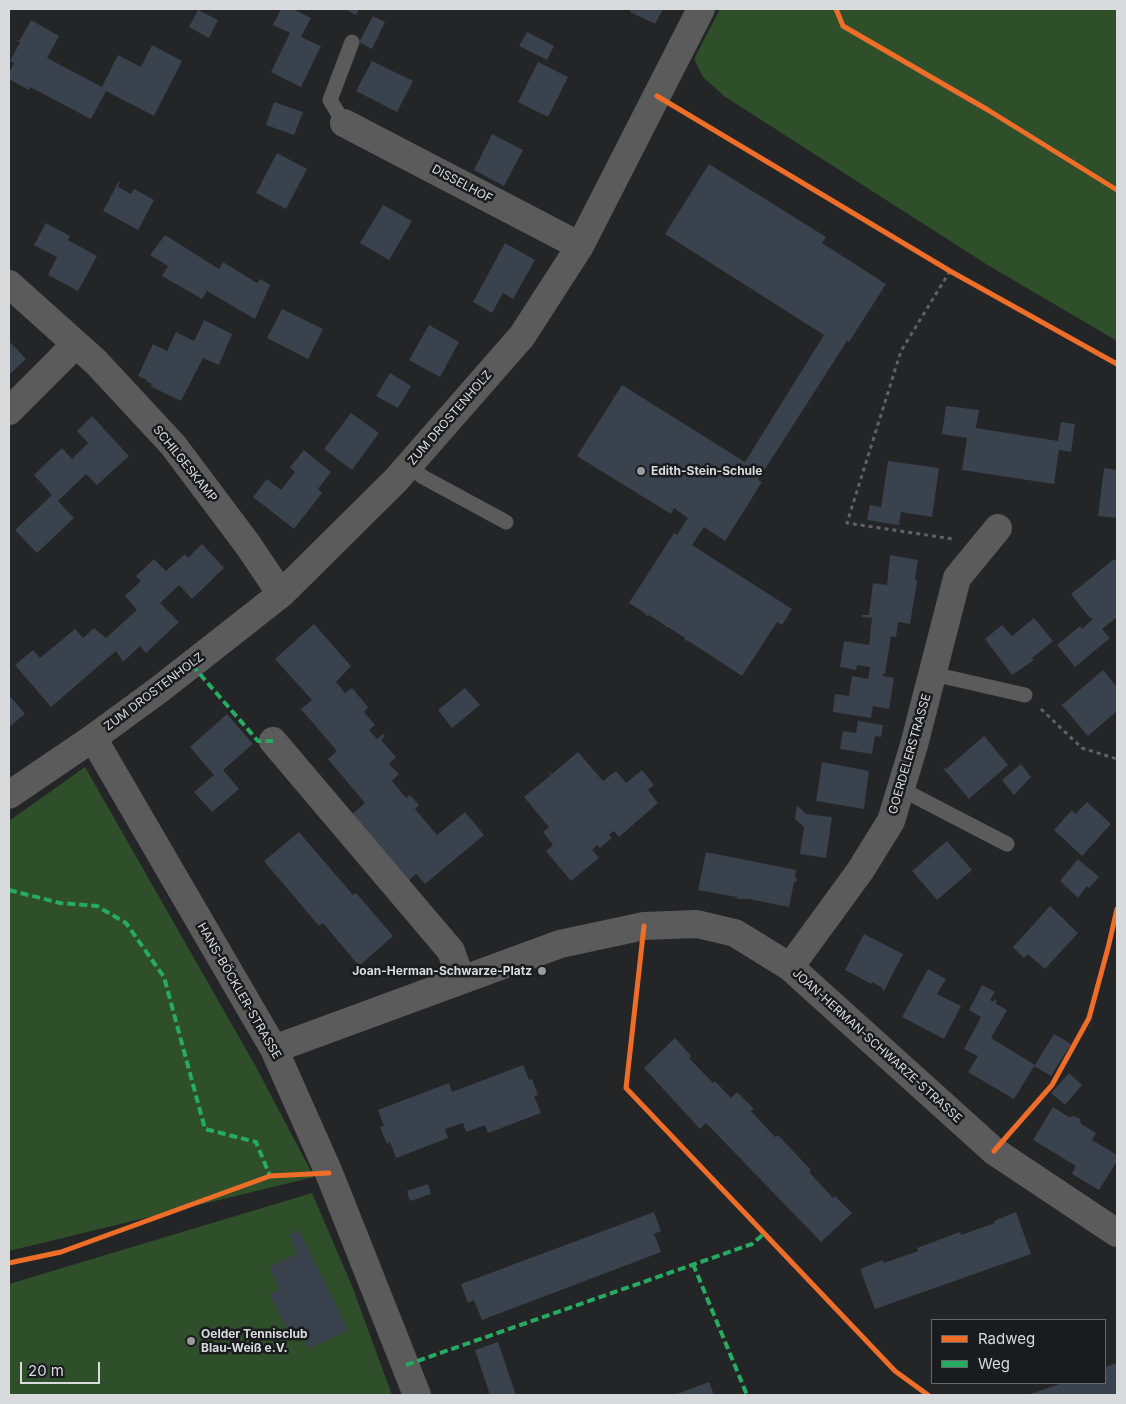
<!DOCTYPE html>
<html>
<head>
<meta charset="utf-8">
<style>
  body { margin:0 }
  #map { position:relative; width:1126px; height:1404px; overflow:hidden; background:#232527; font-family:Inter,sans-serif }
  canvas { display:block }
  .frame { position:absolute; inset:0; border:10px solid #d8dadc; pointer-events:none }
  .legend { position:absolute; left:931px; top:1319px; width:175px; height:65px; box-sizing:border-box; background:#191b1e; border:1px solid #65676a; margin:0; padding:6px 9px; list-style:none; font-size:15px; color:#d8dadc }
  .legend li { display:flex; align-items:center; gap:10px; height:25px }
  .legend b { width:25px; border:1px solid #65676a }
  .scale { position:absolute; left:20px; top:1362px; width:80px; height:22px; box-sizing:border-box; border:2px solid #d8dadc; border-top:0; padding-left:6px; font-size:15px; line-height:18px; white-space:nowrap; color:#d8dadc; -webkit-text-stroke:4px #191b1e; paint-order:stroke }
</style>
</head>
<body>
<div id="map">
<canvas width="1126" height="1404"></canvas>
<div class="frame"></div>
<ul class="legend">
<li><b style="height:6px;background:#ee6e29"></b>Radweg</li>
<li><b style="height:6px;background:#26ab63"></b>Weg</li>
</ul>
<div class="scale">20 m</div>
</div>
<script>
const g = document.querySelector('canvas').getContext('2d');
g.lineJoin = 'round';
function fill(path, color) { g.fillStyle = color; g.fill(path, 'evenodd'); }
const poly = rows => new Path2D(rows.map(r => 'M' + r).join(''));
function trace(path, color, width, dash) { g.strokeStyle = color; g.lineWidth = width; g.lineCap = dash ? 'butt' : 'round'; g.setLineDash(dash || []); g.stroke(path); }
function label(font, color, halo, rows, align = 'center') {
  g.font = font + ' Inter,sans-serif'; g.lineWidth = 5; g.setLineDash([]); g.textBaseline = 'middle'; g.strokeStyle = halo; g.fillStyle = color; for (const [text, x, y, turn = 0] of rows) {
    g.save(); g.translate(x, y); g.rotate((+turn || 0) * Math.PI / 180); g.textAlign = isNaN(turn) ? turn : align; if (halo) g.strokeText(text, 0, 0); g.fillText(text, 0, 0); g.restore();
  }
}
fill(poly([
  [720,9,1117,9,1117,341,986,264,724,96,703,77,694,59],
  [85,767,255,1065,314,1177,9,1251,9,821],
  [312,1193,352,1286,392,1395,9,1395,9,1284]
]), '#2f4f2a');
fill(poly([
  [281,9,293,9,311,18,301,37,321,46,301,87,271,72,290,33,273,25],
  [345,9,359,9,356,15],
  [631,9,663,9,655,24,630,12],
  [198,10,218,20,209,38,189,27],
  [373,16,385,22,372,49,359,42],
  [31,20,59,36,47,58,102,87,118,55,141,67,152,45,182,61,154,116,106,91,91,119,30,87,29,90,9,79,9,73,14,63,10,61,20,42,16,40,20,40],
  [527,32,554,46,547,60,519,46],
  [372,61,413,81,397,112,356,91],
  [538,62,568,77,548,117,518,102],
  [274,102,303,112,294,135,266,125],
  [492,134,523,150,504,186,474,170],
  [277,153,307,169,286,209,256,193],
  [709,164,826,237,822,243,886,284,849,342,847,341,758,480,762,482,725,541,704,527,692,545,792,609,782,625,777,622,742,676,687,640,687,641,684,640,685,638,668,627,665,628,666,626,649,615,648,616,645,615,646,614,629,603,674,533,677,535,688,518,674,508,671,514,577,456,622,385,745,462,824,335,665,234],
  [119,181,120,182,118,187,131,194,134,189,154,200,138,230,103,211],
  [383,205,412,221,389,260,360,243],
  [46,223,70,236,68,240,97,256,78,291,48,275,57,257,34,245],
  [165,235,219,269,223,262,257,283,260,279,270,285,255,319,207,291,202,299,162,276,168,266,150,255],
  [505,243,535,260,513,299,503,293,492,313,473,302],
  [282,309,323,329,308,359,267,338],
  [204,320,232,334,219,365,203,358,181,401,150,386,152,384,146,381,147,380,138,376,153,344,167,351,176,332,194,341],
  [429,325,459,342,440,377,409,360],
  [9,341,26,359,9,375],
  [390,373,411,386,398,408,376,396],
  [946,406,979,410,976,428,1058,441,1061,422,1075,424,1071,452,1059,450,1054,484,962,470,967,438,942,434],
  [351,413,379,433,352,470,324,449],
  [92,416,129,456,97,485,86,474,58,501,74,518,37,553,15,530,52,495,34,475,62,448,72,459,88,443,77,431],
  [304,450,331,472,318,489,322,493,294,529,253,497,267,479,281,490,295,472,290,467],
  [888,461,939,468,932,517,901,512,899,525,867,520,870,505,881,507],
  [1104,468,1117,470,1117,518,1098,516],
  [202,544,224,568,192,599,179,585,160,603,179,622,146,653,140,646,123,662,116,651,51,707,15,665,33,650,40,658,75,629,83,638,94,628,106,638,137,610,125,596,141,581,136,576,154,559,166,571,185,554,188,558],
  [890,555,918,560,915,579,917,580,917,582,910,624,898,622,896,637,891,636,885,674,883,674,883,676,894,678,889,709,873,706,871,718,833,712,835,694,849,696,852,676,868,679,870,667,857,665,856,670,840,667,844,641,869,645,872,618,862,617,862,615,869,615,873,583,887,585],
  [1114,559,1117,563,1117,617,1102,629,1110,638,1075,667,1057,645,1080,626,1082,629,1093,619,1089,617,1071,594],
  [1034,618,1053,641,1032,658,1034,660,1012,675,985,639,1002,625,1012,636],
  [314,624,351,666,336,682,345,693,352,688,368,707,364,712,375,725,369,730,377,739,383,734,385,736,381,740,396,757,389,764,399,774,392,781,406,798,410,795,419,805,415,809,437,835,465,812,484,835,425,884,416,874,407,882,351,815,365,803,328,759,337,751,301,709,312,700,275,659],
  [1103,670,1117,687,1117,711,1088,736,1061,704,1063,704],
  [465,688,480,705,452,728,438,710],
  [9,695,25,714,9,727],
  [227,714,253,744,223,770,239,789,212,812,194,792,214,775,190,747],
  [858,721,883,725,881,737,875,736,872,754,840,749,843,731,856,733],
  [984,736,1008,765,969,799,942,767,946,769],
  [578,752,603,781,616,771,626,783,642,770,654,785,648,790,658,803,619,837,614,831,609,835,612,838,600,848,597,845,592,850,599,858,571,881,546,851,553,845,543,832,549,827,524,797,551,775,548,771,552,774],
  [822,762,869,771,864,809,816,801],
  [1021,764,1031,777,1014,795,1002,780],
  [1087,802,1111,824,1082,856,1054,830,1072,810,1075,814],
  [797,805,806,814,832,817,826,858,800,854,804,827,795,819],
  [299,832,353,895,356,893,393,936,359,966,323,923,319,926,264,861],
  [947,841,972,870,937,900,912,871],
  [706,852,796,870,795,878,797,878,796,882,794,882,789,907,749,899,737,899,737,897,698,890],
  [1078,859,1099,877,1089,888,1087,886,1078,898,1060,881],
  [1050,906,1078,933,1045,969,1028,954,1024,958,1013,947],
  [864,934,903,954,884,991,882,989,883,988,872,982,871,984,845,970],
  [928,969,946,979,937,994,961,1006,944,1039,902,1017],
  [982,985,995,992,990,1000,993,1002,994,999,997,1001,995,1003,1007,1010,991,1038,1035,1065,1054,1034,1071,1044,1051,1076,1034,1066,1035,1065,1014,1099,968,1072,978,1056,964,1049,981,1017,969,1010],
  [675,1038,691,1056,689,1058,713,1083,715,1081,731,1098,737,1092,754,1109,751,1111,775,1137,778,1135,811,1170,809,1172,833,1198,835,1196,852,1213,821,1242,706,1123,700,1129,644,1068],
  [523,1065,529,1080,532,1079,538,1095,534,1096,541,1113,488,1133,485,1125,466,1132,463,1123,445,1129,448,1138,396,1158,390,1142,387,1144,380,1127,384,1126,378,1110,449,1083,452,1092],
  [1069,1073,1082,1085,1065,1105,1051,1093],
  [1053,1107,1069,1117,1074,1116,1080,1119,1081,1124,1096,1133,1092,1140,1117,1155,1117,1161,1099,1190,1072,1174,1076,1166,1033,1140],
  [428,1184,431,1194,410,1201,407,1191],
  [654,1212,661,1231,654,1234,661,1252,482,1320,474,1300,468,1303,461,1284],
  [1016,1212,1031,1254,875,1309,860,1269,883,1260,884,1263,918,1251,917,1248,960,1232,961,1235,995,1223,994,1221],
  [299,1230,348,1330,309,1349,300,1332,290,1336,270,1294,280,1289,269,1267,298,1253,289,1235],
  [498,1342,516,1395,490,1395,475,1350],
  [1117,1363,1117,1395,1028,1395,1062,1383,1105,1383,1105,1367],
  [709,1382,714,1395,674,1395]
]), '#3a424d');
trace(poly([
  [950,271,901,351,847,523,953,539],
  [1041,709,1082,748,1117,759]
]), '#616162', 3, [4, 4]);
trace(poly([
  [344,123,330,100,352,42],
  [409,465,423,477,506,522],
  [933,674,1025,695],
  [901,789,1007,844]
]), '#5b5b5c', 15);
trace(poly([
  [344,123,580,246],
  [9,284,96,362,173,445,248,545,281,594],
  [9,411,76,344],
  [93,738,274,1049,329,1173,417,1395],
  [273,741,451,951,461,980],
  [9,795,93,738,160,689,281,594,396,480,522,336,580,246,701,9],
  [790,967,860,871,891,821,914,745,957,578,998,528],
  [274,1049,560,944,644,926,697,924,735,933,790,967,994,1151,1117,1233]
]), '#5b5b5c', 28);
trace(poly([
  [192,665,258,741,273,741],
  [9,890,60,903,97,906,126,923,164,977,205,1129,256,1142,270,1176],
  [693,1264,747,1395],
  [406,1365,752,1244,765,1233]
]), '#26ab63', 4, [8, 4]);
trace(poly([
  [836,9,843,26,988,110,1117,190],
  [657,96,950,271,1117,364],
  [644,926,626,1088,895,1371,928,1395],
  [994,1151,1052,1085,1089,1018,1108,948,1117,909],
  [9,1263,61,1252,270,1176,329,1173]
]), '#ee6e29', 5);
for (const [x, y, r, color] of [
  [641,471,5,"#999b9d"],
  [542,971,5,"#999b9d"],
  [191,1341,5,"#999b9d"]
]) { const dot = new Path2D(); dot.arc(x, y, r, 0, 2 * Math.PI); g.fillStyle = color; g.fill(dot); trace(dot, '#191b1e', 2); }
label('12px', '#d8dadc', '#191b1e', [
  ["DISSELHOF",462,184,28],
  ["ZUM DROSTENHOLZ",450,418,-49],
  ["SCHILGESKAMP",185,464,51],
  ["ZUM DROSTENHOLZ",154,692,-37],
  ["GOERDELERSTRASSE",910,754,-74],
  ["HANS-BÖCKLER-STRASSE",239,991,60],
  ["JOAN-HERMAN-SCHWARZE-STRASSE",877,1046,42]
]);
label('bold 12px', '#d8dadc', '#191b1e', [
  ["Edith-Stein-Schule",651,471],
  ["Joan-Herman-Schwarze-Platz",532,971,"right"],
  ["Oelder Tennisclub",201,1334],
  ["Blau-Weiß e.V.",201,1348]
], 'left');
</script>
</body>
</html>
